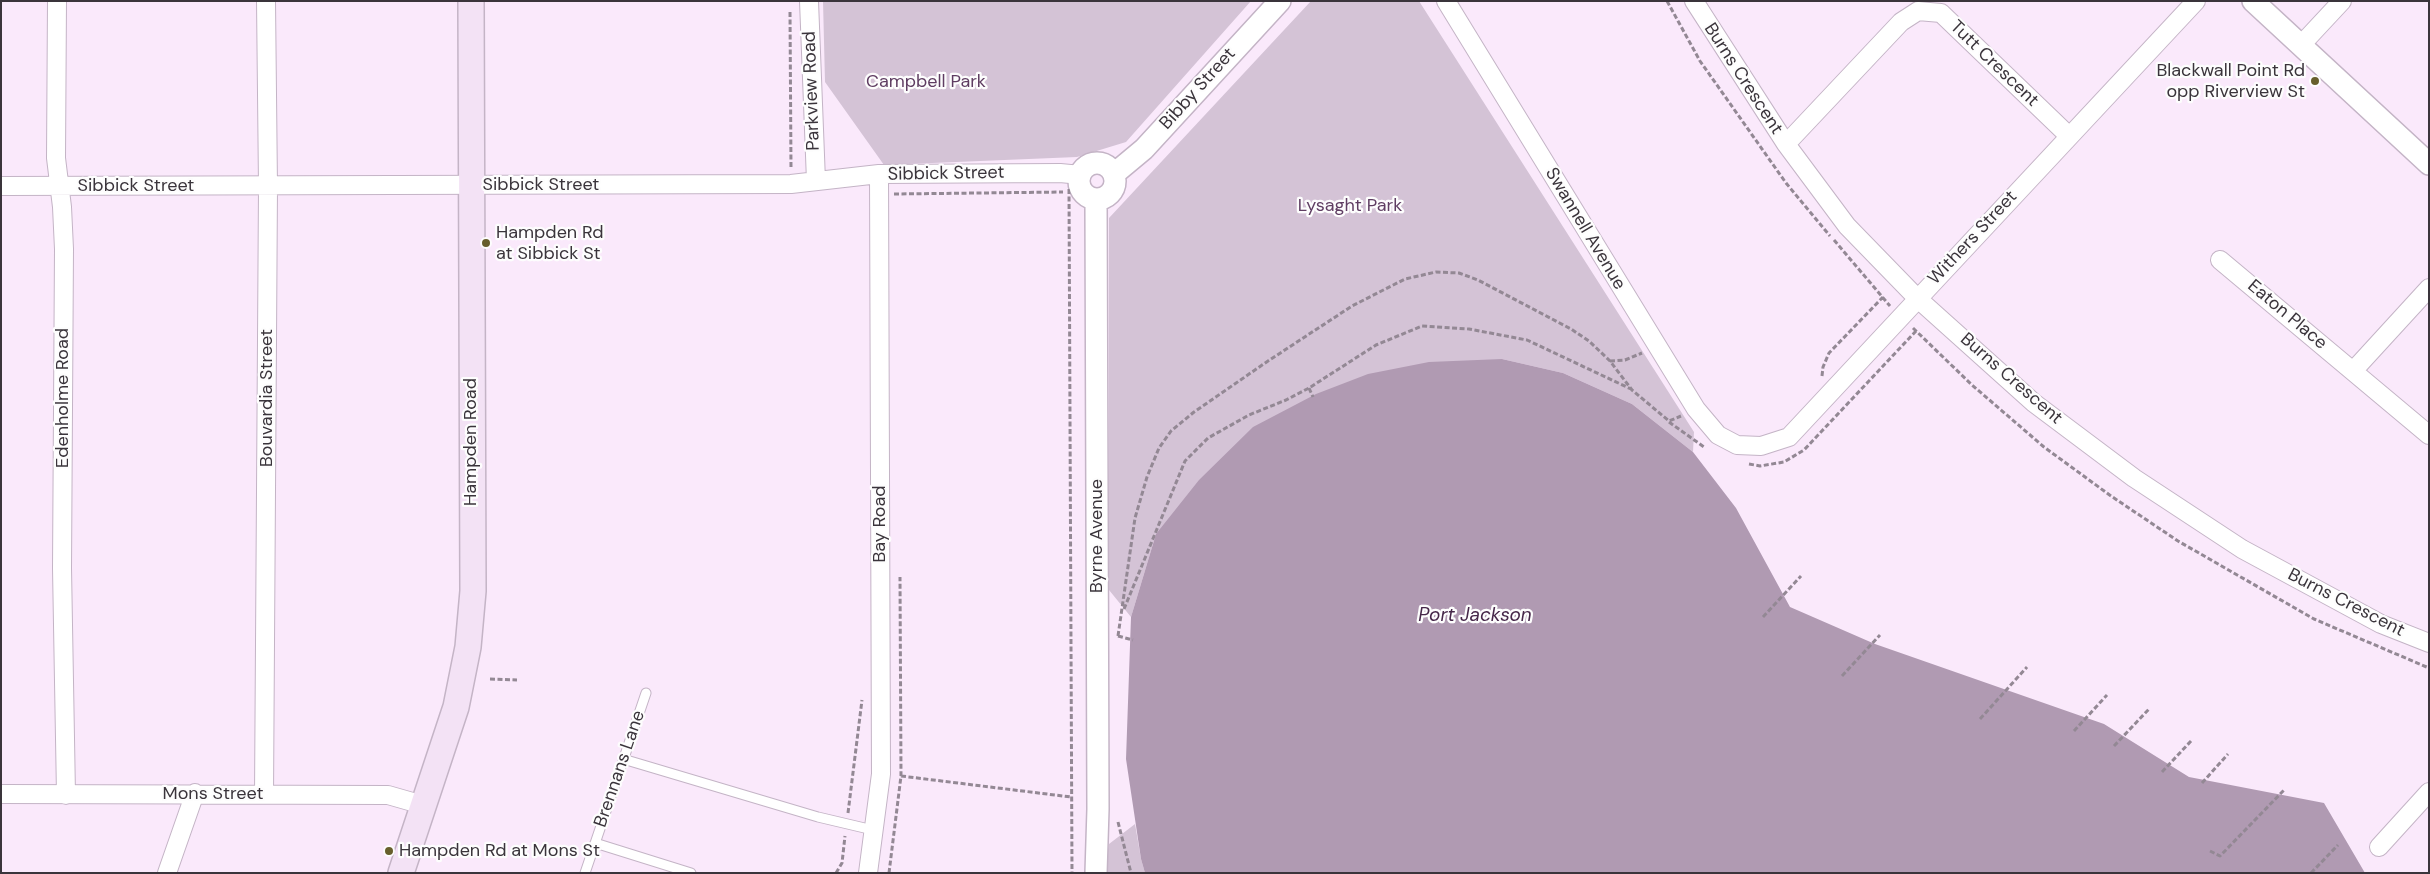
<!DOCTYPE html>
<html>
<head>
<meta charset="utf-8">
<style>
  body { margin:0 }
  #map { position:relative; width:2430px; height:874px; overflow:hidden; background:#fae9fb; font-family:"DM Sans",sans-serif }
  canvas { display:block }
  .frame { position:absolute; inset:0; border:2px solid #3a343b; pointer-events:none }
</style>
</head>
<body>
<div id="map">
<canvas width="2430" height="874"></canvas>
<div class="frame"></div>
</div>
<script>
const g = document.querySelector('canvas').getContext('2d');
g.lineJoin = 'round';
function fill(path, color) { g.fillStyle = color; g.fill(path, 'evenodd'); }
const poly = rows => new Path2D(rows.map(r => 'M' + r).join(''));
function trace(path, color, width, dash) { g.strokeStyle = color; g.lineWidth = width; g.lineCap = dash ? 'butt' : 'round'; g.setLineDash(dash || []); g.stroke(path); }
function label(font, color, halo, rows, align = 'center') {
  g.font = font + ' "DM Sans",sans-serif'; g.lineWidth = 4.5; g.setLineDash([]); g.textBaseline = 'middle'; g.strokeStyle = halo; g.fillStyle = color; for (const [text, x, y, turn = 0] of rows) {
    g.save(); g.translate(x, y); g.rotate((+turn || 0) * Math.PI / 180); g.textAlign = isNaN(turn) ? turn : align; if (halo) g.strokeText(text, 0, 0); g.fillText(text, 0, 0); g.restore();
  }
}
fill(poly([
  [823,1,1251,1,1126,142,1077,157,884,165,825,82],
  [1311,1,1419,1,1694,432,1693,452,1632,404,1563,373,1502,359,1156,534,1131,617,1109,590,1109,218],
  [1135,824,1141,859,1145,873,1104,873,1109,844]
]), '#d4c3d6');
fill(poly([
  [1502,359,1563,373,1632,404,1693,452,1736,508,1790,607,1875,644,2104,724,2189,777,2324,803,2365,873,1145,873,1141,859,1126,759,1131,617,1156,534,1199,480,1253,427,1316,394,1368,374,1429,362]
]), '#b09ab2');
const service = poly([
  [623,759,818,817,873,830],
  [595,843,691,873],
  [585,873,646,693]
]);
const minor = poly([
  [57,1,56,158,62,207,64,249,62,568,66,795],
  [809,1,816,181],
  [1446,1,1696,409,1718,435,1737,445,1761,446,1789,437,2196,1],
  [1694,1,1786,144,1847,226,1917,298,2034,403,2134,478,2242,549,2381,624,2429,643],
  [2301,45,2342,1],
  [1786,144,1901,22,1918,11,1941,13,2069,136],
  [1,186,791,184,879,174,1060,173,1081,175],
  [2220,260,2429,435],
  [2353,371,2429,288],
  [1,794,388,795,423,805],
  [264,794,268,187,266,1],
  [2379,847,2429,792],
  [167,873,195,793],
  [868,873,881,774,879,174]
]);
const tertiary = poly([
  [2253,1,2429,164],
  '1079 181a18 18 0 1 1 36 0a18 18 0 1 1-36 0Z',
  [1114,174,1144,149,1280,1],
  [1096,873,1098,809,1096,199]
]);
const secondary = poly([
  [401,873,456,707,468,647,473,591,471,1]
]);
trace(service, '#c4b4c6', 11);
trace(minor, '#c4b4c6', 20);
trace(tertiary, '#c4b4c6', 24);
trace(secondary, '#c4b4c6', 28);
trace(poly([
  [1667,1,1700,61,1786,183,1830,236],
  [790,12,791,169],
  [1069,189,1072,873],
  [894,194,1063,192],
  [1834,240,1890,306],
  [1913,328,1972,385,2044,447,2111,496,2178,541,2314,619,2429,668],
  [1610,361,1625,360,1642,353],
  [1822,376,1823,367,1829,353,1883,297],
  [1309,388,1313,397],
  [1669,422,1704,447],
  [1749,464,1760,466,1784,462,1804,450,1916,331],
  [1124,609,1185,461,1208,438,1249,415,1286,400,1309,388,1376,345,1422,326,1469,329,1527,340,1631,389],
  [1763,617,1801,576],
  [1118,636,1135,518,1147,477,1159,448,1171,431,1194,412,1268,361,1352,306,1405,279,1436,272,1459,273,1478,280,1571,329,1589,341,1610,361,1632,390,1669,421,1681,416],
  [1118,636,1133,640],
  [1842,676,1880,635],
  [490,679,517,680],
  [1980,719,2027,667],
  [2074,731,2107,695],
  [2114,746,2149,709],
  [2162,772,2191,741],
  [901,776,1071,797],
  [2202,783,2228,754],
  [848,813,862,700],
  [1118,822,1131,873],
  [2210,851,2220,856,2285,789],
  [836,873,842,863,845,836],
  [889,873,901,776,900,577],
  [2311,873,2338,845]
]), '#938894', 3, [5, 2.5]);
trace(service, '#fff', 9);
trace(minor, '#fff', 18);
trace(tertiary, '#fff', 21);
trace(secondary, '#f3e2f5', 25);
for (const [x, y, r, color] of [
  [2315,81,5,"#675f2c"],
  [486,243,5,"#675f2c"],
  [389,851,5,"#675f2c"]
]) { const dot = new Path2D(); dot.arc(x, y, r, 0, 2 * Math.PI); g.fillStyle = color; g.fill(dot); trace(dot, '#fdfdfd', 2); }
label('18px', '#3a343b', '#fdfdfd', [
  ["Tutt Crescent",1994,64,44],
  ["Burns Crescent",1743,79,57],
  ["Bibby Street",1198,89,-48],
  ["Parkview Road",812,91,-92],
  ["Sibbick Street",946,174,-1],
  ["Sibbick Street",541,185],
  ["Sibbick Street",136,186],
  ["Swannell Avenue",1585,229,59],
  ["Withers Street",1973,238,-47],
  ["Eaton Place",2287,315,40],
  ["Burns Crescent",2011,379,41],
  ["Edenholme Road",63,398,-90],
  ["Bouvardia Street",267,398,-90],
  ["Hampden Road",471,442,-90],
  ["Bay Road",880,524,-90],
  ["Byrne Avenue",1097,536,-90],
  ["Burns Crescent",2346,603,27],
  ["Brennans Lane",620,769,-71],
  ["Mons Street",213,794]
]);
label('18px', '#3a343b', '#fdfdfd', [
  ["Blackwall Point Rd",2305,71,"right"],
  ["opp Riverview St",2305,92,"right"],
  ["Hampden Rd",496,233],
  ["at Sibbick St",496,254],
  ["Hampden Rd at Mons St",399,851]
], 'left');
label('18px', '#5f3d62', '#fdfdfd', [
  ["Campbell Park",926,82],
  ["Lysaght Park",1350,206]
]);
label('italic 19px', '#462749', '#fdfdfd', [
  ["Port Jackson",1475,616]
]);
</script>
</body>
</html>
